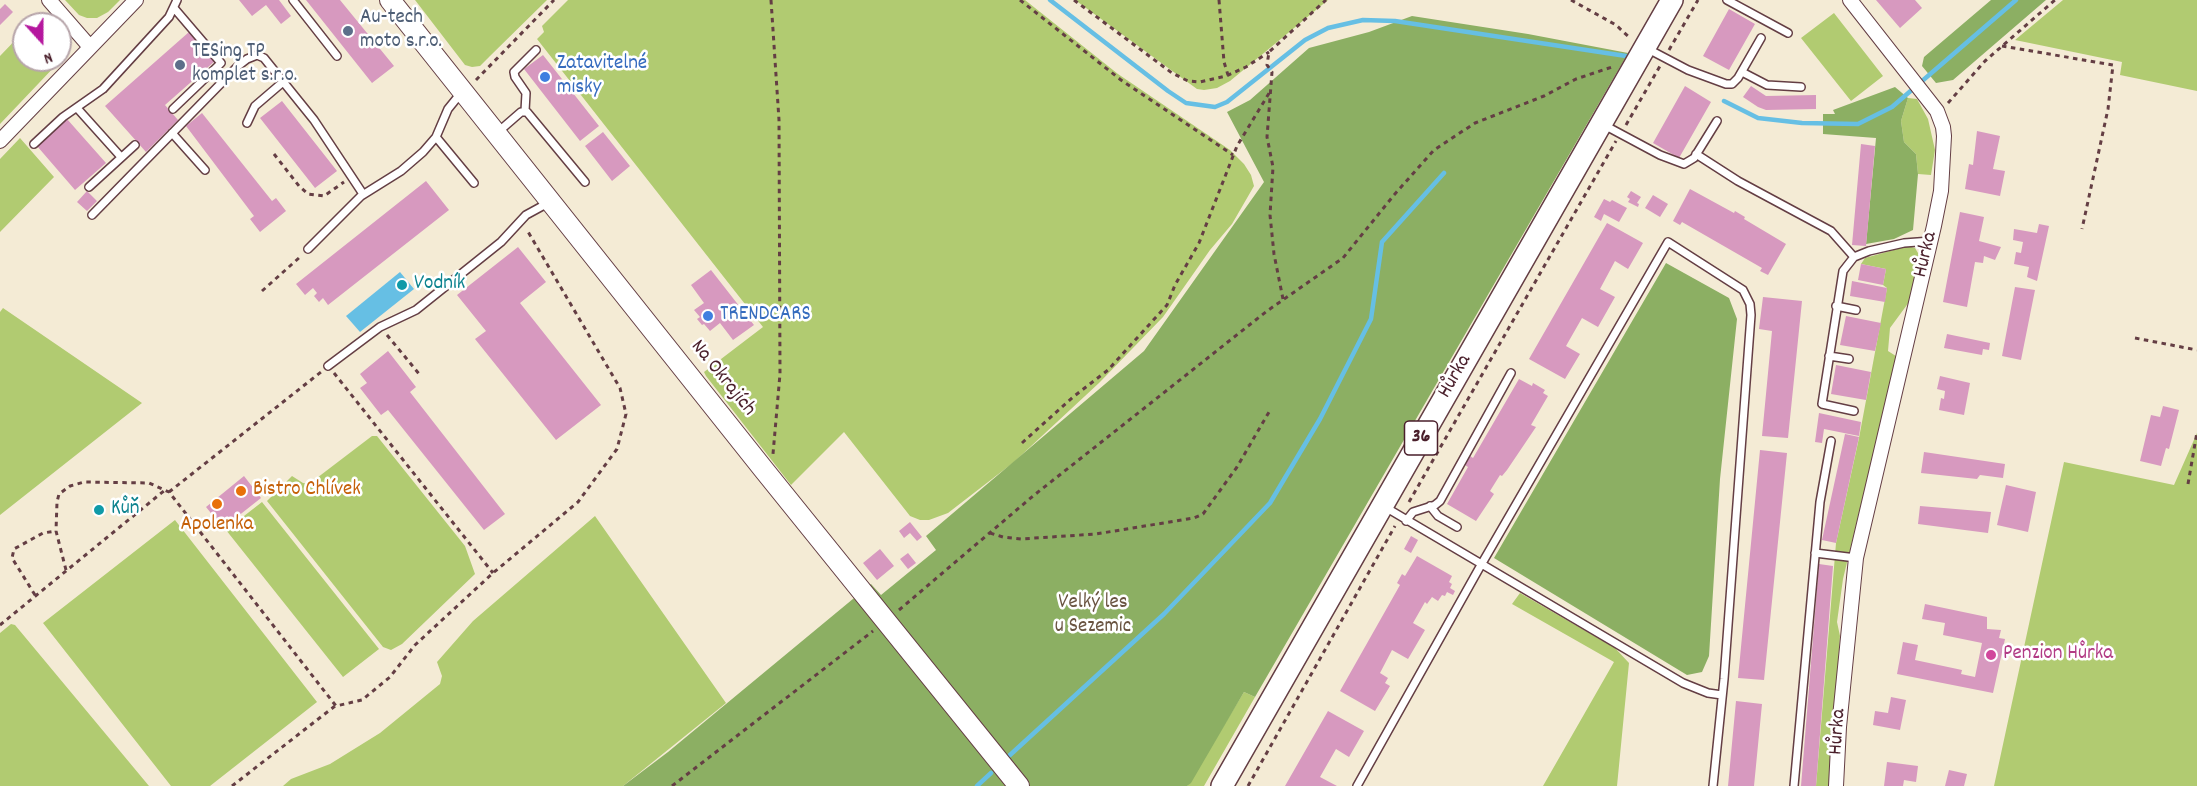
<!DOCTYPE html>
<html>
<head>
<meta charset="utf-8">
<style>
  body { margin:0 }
  #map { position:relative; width:2197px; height:786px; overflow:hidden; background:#f4ebd5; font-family:Dekko,sans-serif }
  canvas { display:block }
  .north { position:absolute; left:12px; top:12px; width:60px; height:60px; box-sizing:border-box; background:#fff; border:2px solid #b7a5aa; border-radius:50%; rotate:159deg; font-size:16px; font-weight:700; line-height:24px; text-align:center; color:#4a1f2b }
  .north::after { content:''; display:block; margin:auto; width:21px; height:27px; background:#b5179e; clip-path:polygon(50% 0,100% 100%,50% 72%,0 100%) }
</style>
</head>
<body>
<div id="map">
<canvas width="2197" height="786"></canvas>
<div class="north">N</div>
</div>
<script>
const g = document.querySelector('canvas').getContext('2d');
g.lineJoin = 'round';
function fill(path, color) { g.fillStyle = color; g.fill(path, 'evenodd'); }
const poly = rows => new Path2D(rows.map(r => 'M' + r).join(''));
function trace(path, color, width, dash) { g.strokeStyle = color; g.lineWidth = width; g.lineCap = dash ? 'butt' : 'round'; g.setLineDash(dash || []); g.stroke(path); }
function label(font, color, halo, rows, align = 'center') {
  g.font = font + ' Dekko,sans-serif'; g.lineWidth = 5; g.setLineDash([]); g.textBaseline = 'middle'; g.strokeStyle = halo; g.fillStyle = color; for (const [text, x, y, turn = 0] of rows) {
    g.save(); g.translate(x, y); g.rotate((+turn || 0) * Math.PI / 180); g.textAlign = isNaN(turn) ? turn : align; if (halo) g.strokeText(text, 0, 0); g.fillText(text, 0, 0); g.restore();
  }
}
fill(poly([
  [65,0,120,0,108,12,97,18,87,18,79,15],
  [415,0,547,0,490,56,480,66,472,67,465,65],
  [568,0,1025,0,1118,74,1230,150,1244,164,1251,175,1254,186,1232,224,1210,250,1163,317,1099,383,1014,462,948,513,929,520,920,520,910,516,844,432,791,485,706,376,704,372,763,327,537,39,544,32,542,26],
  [1075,0,1328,0,1230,81,1217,88,1204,90,1197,89],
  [2063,0,2197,0,2197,91,2120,75,2122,62,2015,40],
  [1834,13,1883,76,1851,101,1801,38],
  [24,31,24,60,60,60,60,32,65,42,64,53,58,63,0,124,0,56],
  [1908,98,1917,99,1928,119,1935,150,1931,175,1918,174,1916,154,1904,142,1901,121],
  [20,138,54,177,0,232,0,159],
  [1908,246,1915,248,1921,258,1912,298,1890,328,1888,351,1899,358,1886,412,1882,417,1843,579,1837,622,1840,636,1829,786,1816,786,1836,543,1859,438,1887,288,1883,285,1886,269,1861,264,1865,258],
  [3,308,142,403,0,515,0,312],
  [2197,433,2197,786,1994,786,2064,462,2174,485],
  [372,436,377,436,465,546,475,574,402,644,391,650,383,647,267,501,292,476,303,483,309,484],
  [262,502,379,649,343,677,226,530],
  [595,516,726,703,623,786,283,786,291,779,330,764,380,733,440,684,442,676,437,662,473,621],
  [175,520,317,702,210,786,171,786,43,623],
  [1520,593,1615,648,1629,663,1617,786,1543,786,1614,662,1512,604],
  [11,624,15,625,149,786,0,786,0,633],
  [1244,692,1255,697,1204,786,1187,786]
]), '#b1cb71');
fill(poly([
  [1991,0,2046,0,1953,80,1936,83,1922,66,1924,57],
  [1412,16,1528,34,1628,53,1255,697,1244,692,1191,783,1187,786,623,786,668,752,871,584,881,595,936,550,926,536,1144,351,1264,182,1227,112,1250,100,1309,48,1369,32],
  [1895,87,1908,98,1901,121,1904,142,1916,154,1918,174,1913,230,1894,239,1866,244,1876,138,1823,134,1823,114,1835,114,1833,110],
  [1666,263,1729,298,1737,319,1720,479,1709,656,1702,672,1687,675,1494,558]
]), '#8caf63');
fill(poly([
  [400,272,414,289,360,332,346,316]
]), '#66bfe4');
trace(poly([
  [1050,0,1168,91,1186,103,1215,107,1227,102,1305,40,1328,28,1363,20,1395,21,1626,56],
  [1724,101,1758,118,1802,123,1858,124,1892,107,2016,0],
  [1010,755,1164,614,1270,503,1320,419,1371,319,1382,242,1444,173],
  [977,786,991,773]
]), '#66bfe4', 4.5);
fill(poly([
  [239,0,279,0,291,16,281,24,266,5,252,16],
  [306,0,340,0,394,66,372,83],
  [1876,0,1915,0,1922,8,1900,28],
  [5,4,13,12,0,25,0,9],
  [1729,9,1755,24,1729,70,1703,56],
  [189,32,215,61,165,105,178,120,146,152,105,106],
  [543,55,599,126,580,141,524,69],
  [1685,86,1711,102,1679,158,1653,143],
  [1751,86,1766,96,1816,95,1816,109,1766,110,1758,107,1743,97],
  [282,101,337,171,315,188,260,118],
  [202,113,272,201,276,198,286,211,260,232,250,219,254,216,186,126],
  [67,119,106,163,75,190,37,146],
  [1977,131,2000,136,1993,169,2005,171,2000,196,1965,189,1969,164,1973,165],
  [603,132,630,166,612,181,585,146],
  [1861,144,1875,146,1866,246,1852,245],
  [426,181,449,210,328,305,323,298,319,302,314,296,317,293,313,288,305,295,296,284],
  [1690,189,1734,213,1735,211,1745,217,1744,219,1786,244,1768,275,1760,271,1762,268,1682,222,1680,225,1673,221],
  [87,191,97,201,87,211,77,202],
  [1631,191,1641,197,1637,203,1639,204,1638,207,1628,202,1630,199,1627,197],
  [1653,195,1668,204,1660,217,1645,208],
  [1604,199,1610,202,1612,200,1627,208,1619,222,1604,214,1601,221,1594,217],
  [1960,212,1984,217,1979,241,2001,247,1995,260,1984,256,1983,263,1975,262,1967,307,1943,302],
  [1607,223,1643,243,1628,269,1615,261,1600,289,1615,297,1598,327,1582,318,1566,346,1580,354,1565,379,1529,359],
  [2039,224,2049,226,2037,281,2027,277,2029,267,2014,264,2016,252,2021,253,2023,242,2013,240,2014,229,2037,233],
  [518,247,546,282,520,303,601,405,556,440,475,339,486,331,457,295],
  [1861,264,1886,269,1883,285,1858,280],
  [711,270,754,325,733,340,720,323,710,331,704,324,702,325,697,319,700,317,694,310,704,303,691,285],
  [1852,281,1887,288,1885,302,1850,296],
  [2015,287,2035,290,2021,360,2002,356],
  [1763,297,1802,301,1788,438,1762,436,1772,331,1759,329],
  [1846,316,1881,323,1875,351,1840,345],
  [1947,334,1990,343,1989,350,1983,349,1982,355,1944,348],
  [388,351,416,387,410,392,505,514,484,530,388,410,381,415,360,388,367,383,360,374],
  [1836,365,1871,372,1866,400,1831,394],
  [1940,376,1970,383,1964,415,1939,410,1941,398,1944,399,1945,391,1937,389],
  [1519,379,1532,386,1533,383,1545,390,1543,393,1548,396,1531,425,1536,427,1507,470,1502,476,1500,475,1490,491,1494,494,1476,521,1447,504,1468,467,1465,465,1470,456,1473,458],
  [2163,406,2179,410,2169,449,2166,448,2161,466,2140,461,2151,415,2160,417],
  [1819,413,1861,422,1859,436,1824,429,1822,443,1815,442],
  [1845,434,1859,437,1836,543,1822,540],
  [1760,450,1787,453,1764,680,1738,678],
  [1924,452,2005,464,2003,478,1980,475,1977,479,1921,473],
  [244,476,261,498,223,528,206,507],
  [2006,485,2036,492,2028,532,1997,525],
  [1920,506,1991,512,1988,533,1918,524],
  [910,522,922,537,917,541,910,533,904,538,899,531],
  [1411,536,1418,540,1411,553,1404,549],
  [880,549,894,566,877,580,863,563],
  [908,553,916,563,908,569,900,559],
  [1417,556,1452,576,1449,582,1452,584,1450,588,1455,591,1453,595,1447,592,1445,596,1442,595,1438,601,1432,597,1427,604,1425,602,1413,623,1425,630,1408,659,1392,650,1380,673,1388,678,1385,683,1390,686,1375,711,1340,691,1400,585,1397,583,1402,574,1405,576],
  [1819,564,1833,566,1816,786,1801,786],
  [1925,604,1987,617,1987,629,2001,630,1999,638,2005,639,1993,693,1897,674,1903,642,1918,645,1915,660,1962,670,1961,674,1975,677,1982,643,1943,635,1945,623,1922,619],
  [1891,697,1906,700,1900,730,1873,725,1875,711,1888,713],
  [1736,701,1762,704,1754,786,1728,786],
  [1328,711,1364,731,1349,757,1336,749,1320,777,1337,786,1285,786],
  [1887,762,1918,766,1916,782,1904,780,1903,786,1884,786],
  [1949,770,1967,774,1964,786,1945,786]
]), '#d799bf');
const lane = poly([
  [293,0,337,56],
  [1727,0,1788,33],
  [1648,49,1688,70,1726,84,1732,84,1738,78,1761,38],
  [1742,72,1767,85,1801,87],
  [77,108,121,157],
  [173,109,221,63,174,8],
  [525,111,526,93,515,77,514,72,536,50],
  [247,123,255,106,283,82],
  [1604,125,1660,155,1684,164,1694,158,1717,121],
  [498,132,521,112,527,112,585,182],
  [172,133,205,170],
  [436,137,474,183],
  [34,144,63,117,103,89,169,17,177,0],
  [1696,154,1738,181,1831,231,1854,257],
  [89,187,135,145],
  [92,215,238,66,247,59,257,55,264,58,314,120,363,194],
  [308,249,361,196,401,171,423,152,436,137,448,109,461,93],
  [1836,306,1856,310],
  [1829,356,1849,359],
  [328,366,380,327,416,310,501,242,526,215,548,203],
  [1854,411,1822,404,1843,271,1854,257,1869,251,1904,243,1931,241],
  [1430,506,1438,516,1457,527],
  [1385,507,1683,683,1708,693,1722,695],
  [1406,521,1413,512,1435,505,1440,501,1511,373],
  [1815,553,1856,558],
  [1357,786,1481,565,1668,242,1743,290,1750,304,1751,315,1724,679,1713,786],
  [1794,786,1820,502,1831,441]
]);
const street = poly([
  [49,0,90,47],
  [0,141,136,0],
  [1836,786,1839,727,1856,558,1934,226,1941,191,1944,136,1943,127,1937,111,1850,0]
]);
const secondary = poly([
  [390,0,764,470,1019,786]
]);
const primary = poly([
  [1222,786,1672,0]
]);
trace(lane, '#643e44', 10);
trace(street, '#643e44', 16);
trace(secondary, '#643e44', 22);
trace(primary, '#643e44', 24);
trace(poly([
  [771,0,779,120,780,374,773,454],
  [1020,0,1121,80,1233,155],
  [1074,0,1172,73,1188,81,1200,82,1226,76,1246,67,1269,52],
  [1219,0,1224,62,1228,75],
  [1571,0,1616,25,1631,39],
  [2002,46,2113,65,2108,109,2082,229],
  [1669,50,1698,0],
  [476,80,554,0],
  [1948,103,1985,61,2055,0],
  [1626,125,1660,66],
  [274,154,299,186,308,194,324,196,344,182],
  [262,291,300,257],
  [1283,299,1274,254,1270,215,1273,167,1267,137,1272,72,1267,65,1269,52,1326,0],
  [387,335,420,375],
  [2135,338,2197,350],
  [334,373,493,573],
  [1022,443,1073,397,1108,370,1167,305,1175,285,1199,243,1237,146,1271,90],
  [2188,484,2197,432],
  [169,492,321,372],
  [1409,502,1616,141],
  [990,533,1003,537,1021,539,1096,534,1194,518,1203,514,1237,467,1269,412],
  [66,570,56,531,57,502,59,494,70,486,84,482,149,483,169,492,336,706,362,700,390,677,415,645,493,573,578,502,617,449,626,414,620,388,527,230],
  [35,595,12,558,14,549,43,533,56,531],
  [899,610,1033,496,1147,406,1267,311,1343,258,1394,195,1434,150,1475,123,1544,96,1576,79,1612,67],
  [0,625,165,490],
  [232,786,335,706],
  [672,786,873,631],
  [1248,786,1395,526]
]), '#643e44', 3, [4.5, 4.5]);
trace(lane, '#fff', 7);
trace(street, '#fff', 14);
trace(secondary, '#fff', 20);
trace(primary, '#fff', 21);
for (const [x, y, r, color] of [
  [348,31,6,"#5c6f8a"],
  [180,65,6,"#5c6f8a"],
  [545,77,6,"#3f7fe0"],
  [402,285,6,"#0f9aa8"],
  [708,316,6,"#3f7fe0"],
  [241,491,6,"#e8710a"],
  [217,504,6,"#e8710a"],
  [99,510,6,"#0f9aa8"],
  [1991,655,6,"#d1479c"]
]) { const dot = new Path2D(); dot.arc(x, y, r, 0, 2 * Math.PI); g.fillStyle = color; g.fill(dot); trace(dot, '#fff', 2); }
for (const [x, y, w] of [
  [1421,438,33]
]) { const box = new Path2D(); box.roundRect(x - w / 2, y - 17, w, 34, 4.5); g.fillStyle = '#fff'; g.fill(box); trace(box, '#4a1f2b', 1.5); }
label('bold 20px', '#4a1f2b', null, [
  ["36",1421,438]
]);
label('21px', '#4e5e75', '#fff', [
  ["Au-tech",360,19],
  ["moto s.r.o.",360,43],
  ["TESing TP",192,53],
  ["komplet s.r.o.",192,77]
], 'left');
label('21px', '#366cbe', '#fff', [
  ["Zatavitelné",557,65],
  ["misky",557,89],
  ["TRENDCARS",720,316]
], 'left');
label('21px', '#4a1f2b', '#fff', [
  ["Hůrka",1927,255,-77],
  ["Hůrka",1456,377,-60],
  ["Na Okrajích",722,379,51],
  ["Hůrka",1839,732,-86]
]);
label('21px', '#0d838f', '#fff', [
  ["Vodník",414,285],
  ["Kůň",111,510]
], 'left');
label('21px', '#c56008', '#fff', [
  ["Bistro Chlívek",253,491],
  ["Apolenka",217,526,"center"]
], 'left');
label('21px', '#695340', '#fff', [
  ["Velký les",1093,604],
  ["u Sezemic",1093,628]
]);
label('21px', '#b23c85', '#fff', [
  ["Penzion Hůrka",2003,655]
], 'left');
</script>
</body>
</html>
